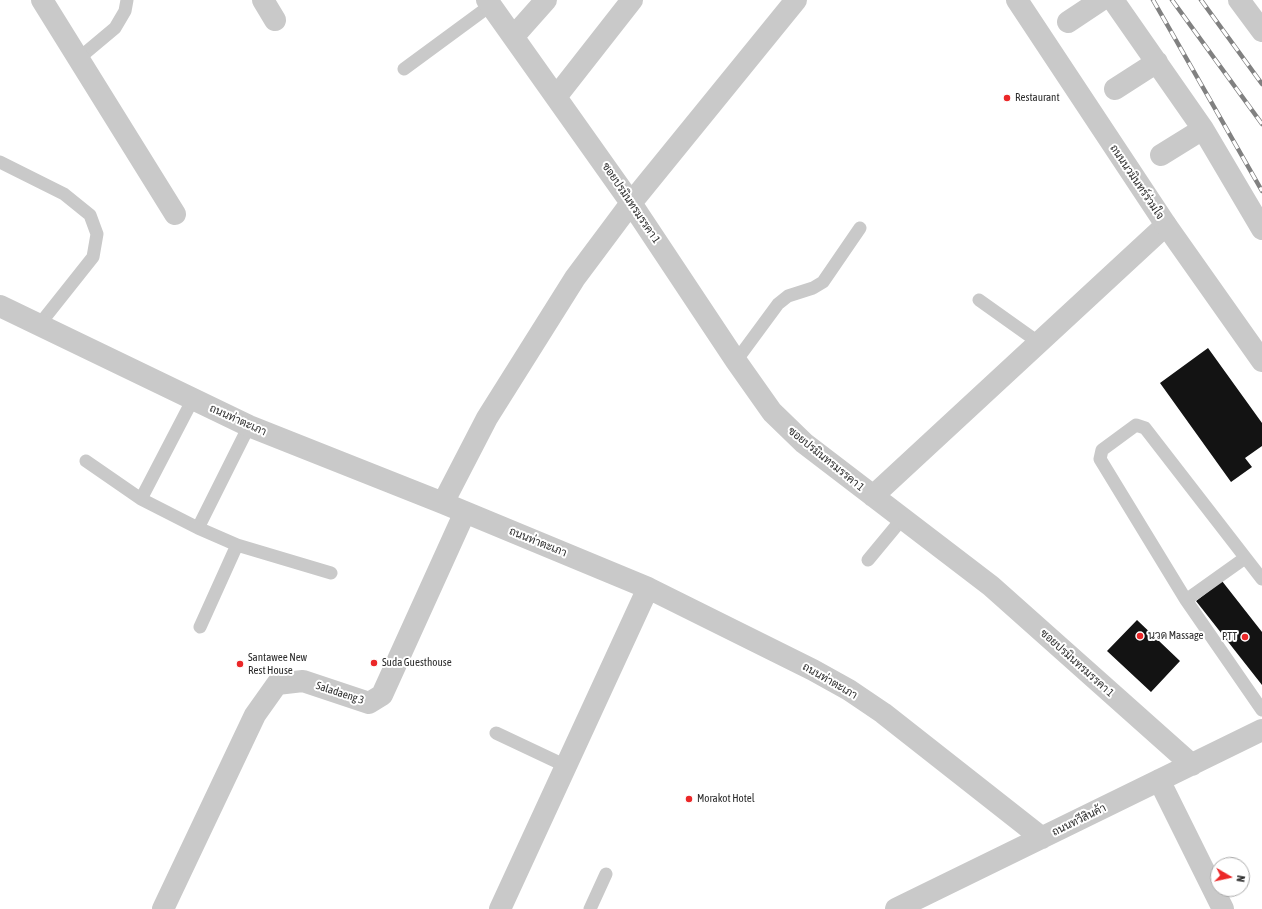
<!DOCTYPE html>
<html>
<head>
<meta charset="utf-8">
<style>
  body { margin:0 }
  #map { position:relative; width:1262px; height:909px; overflow:hidden; background:#fff; font-family:"Asap Condensed",sans-serif }
  canvas { display:block }
  .north { position:absolute; left:1210px; top:857px; width:40px; height:40px; box-sizing:border-box; background:#fff; border:1px solid #ababab; border-radius:50%; rotate:99deg; font-size:11px; font-weight:700; line-height:16px; text-align:center; color:#2c2c2c }
  .north::after { content:''; display:block; margin:auto; width:14px; height:18px; background:#eb2728; clip-path:polygon(50% 0,100% 100%,50% 72%,0 100%) }
</style>
</head>
<body>
<div id="map">
<canvas width="1262" height="909"></canvas>
<div class="north">N</div>
</div>
<script>
const g = document.querySelector('canvas').getContext('2d');
g.lineJoin = 'round';
function fill(path, color) { g.fillStyle = color; g.fill(path, 'evenodd'); }
const poly = rows => new Path2D(rows.map(r => 'M' + r).join(''));
function trace(path, color, width, dash) { g.strokeStyle = color; g.lineWidth = width; g.lineCap = dash ? 'butt' : 'round'; g.setLineDash(dash || []); g.stroke(path); }
function label(font, color, halo, rows, align = 'center') {
  g.font = font + ' "Asap Condensed",Sarabun,sans-serif'; g.lineWidth = 4; g.setLineDash([]); g.textBaseline = 'middle'; g.strokeStyle = halo; g.fillStyle = color; for (const [text, x, y, turn = 0] of rows) {
    g.save(); g.translate(x, y); g.rotate((+turn || 0) * Math.PI / 180); g.textAlign = isNaN(turn) ? turn : align; if (halo) g.strokeText(text, 0, 0); g.fillText(text, 0, 0); g.restore();
  }
}
fill(poly([
  [1208,348,1262,423,1262,446,1245,458,1252,467,1231,482,1160,383],
  [1222,581,1262,632,1262,685,1196,601],
  [1137,620,1180,661,1151,692,1107,651]
]), '#131313');
trace(poly([
  [78,59,115,28,125,11,127,0],
  [404,69,491,5],
  [0,162,64,194,90,215,97,234,93,257,39,325],
  [979,300,1038,342],
  [736,361,778,304,788,296,813,288,823,282,860,228],
  [86,461,141,499,198,528,237,545,331,573],
  [141,499,193,399],
  [198,528,249,426],
  [868,560,902,519],
  [1262,579,1145,428,1136,425,1102,450,1100,459,1186,600,1262,710],
  [1186,600,1245,558],
  [200,627,237,545],
  [496,733,566,766],
  [590,909,606,874]
]), '#c9c9c9', 13);
trace(poly([
  [42,0,175,214],
  [263,0,275,20],
  [487,0,631,203,736,361,772,412,804,443,991,586,1192,765],
  [1113,0,1203,129,1262,229],
  [1239,0,1262,31],
  [1068,22,1101,0],
  [514,36,546,0],
  [1115,89,1157,62],
  [556,97,632,0],
  [1161,155,1203,129],
  [0,306,249,426,443,503,648,588,813,670,849,690,883,713,1042,838],
  [873,496,1166,225],
  [443,503,487,418,575,278,631,203,796,0],
  [1159,780,1223,909],
  [163,909,255,715,277,684,303,681,369,703,382,695,465,512],
  [500,909,648,588],
  [896,909,1262,730]
]), '#c9c9c9', 22);
trace(poly([
  [1017,0,1166,225,1262,361]
]), '#c9c9c9', 22);
const rail = poly([
  [1153,0,1262,191],
  [1172,0,1262,124],
  [1201,0,1262,84]
]);
trace(rail, '#818181', 4.5);
trace(rail, '#fff', 3, [9]);
for (const [x, y, r, color] of [
  [1007,98,4,"#eb2728"],
  [1140,636,4,"#eb2728"],
  [1245,637,4,"#eb2728"],
  [374,663,4,"#eb2728"],
  [240,664,4,"#eb2728"],
  [689,799,4,"#eb2728"]
]) { const dot = new Path2D(); dot.arc(x, y, r, 0, 2 * Math.PI); g.fillStyle = color; g.fill(dot); trace(dot, '#fff', 1.5); }
label('11px', '#2c2c2c', '#fff', [
  ["Restaurant",1015,98],
  ["นวด Massage",1148,636],
  ["PTT",1237,637,"right"],
  ["Santawee New",248,658],
  ["Rest House",248,671],
  ["Suda Guesthouse",382,663],
  ["Morakot Hotel",697,799]
], 'left');
label('11px', '#2c2c2c', '#fff', [
  ["ถนนนวมินทร์ร่วมใจ",1137,182,56],
  ["ซอยปรมินทรมรรคา 1",631,203,56],
  ["ถนนท่าตะเภา",238,420,24],
  ["ซอยปรมินทรมรรคา 1",826,459,39],
  ["ถนนท่าตะเภา",538,542,22],
  ["ซอยปรมินทรมรรคา 1",1077,663,42],
  ["ถนนท่าตะเภา",830,681,30],
  ["Saladaeng 3",340,693,18],
  ["ถนนทวีสินค้า",1079,820,-26]
]);
</script>
</body>
</html>
